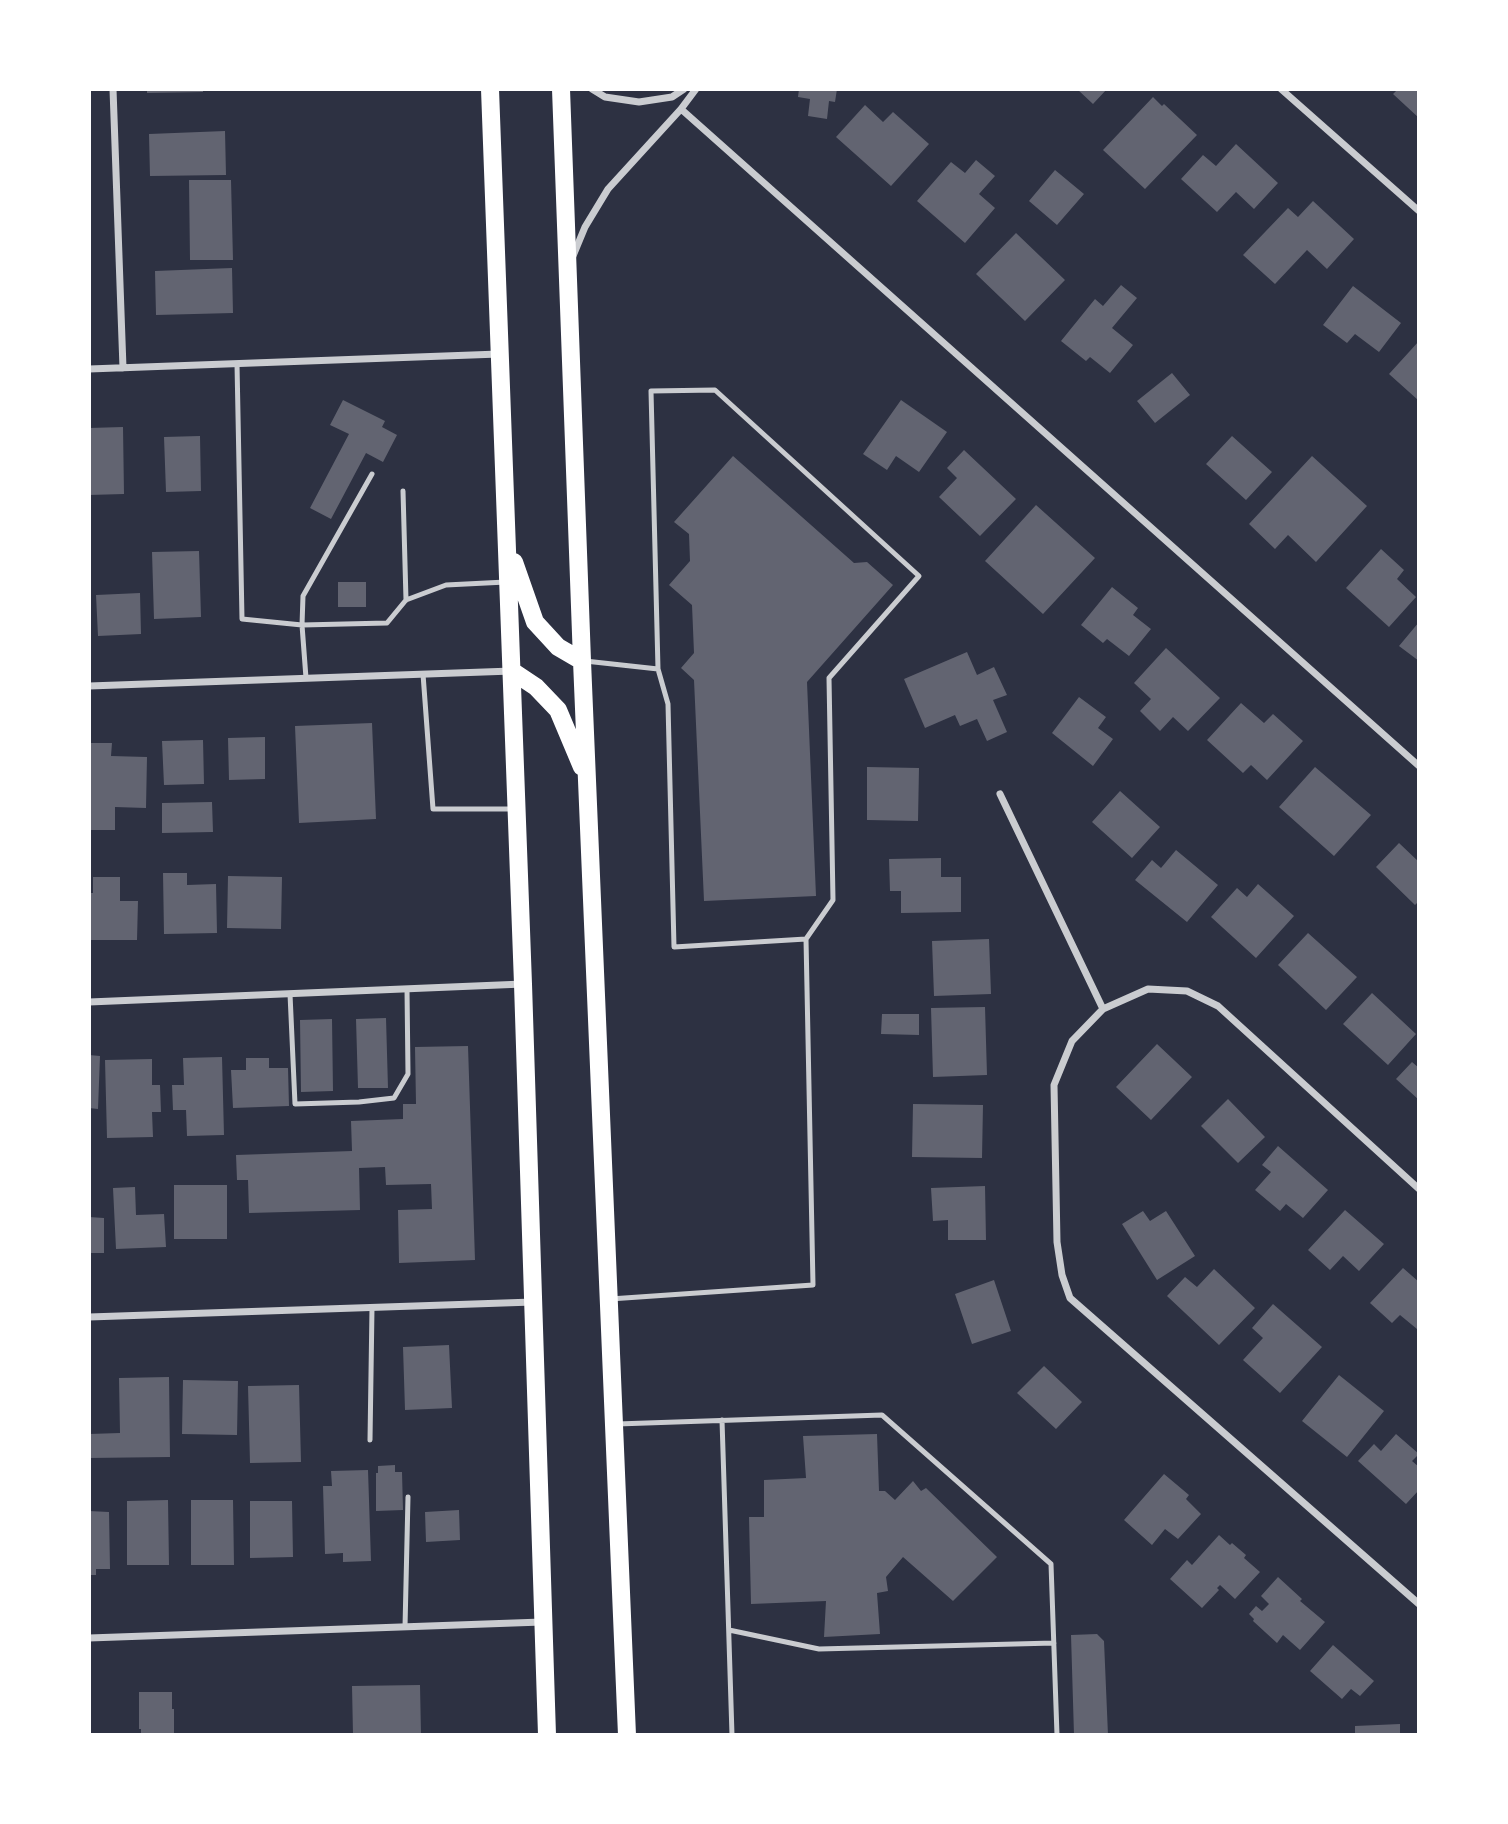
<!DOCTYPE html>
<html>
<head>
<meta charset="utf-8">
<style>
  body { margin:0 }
  #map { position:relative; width:1508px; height:1824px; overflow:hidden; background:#2d3142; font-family:"Noto Sans",sans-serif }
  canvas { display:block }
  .frame { position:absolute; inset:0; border:91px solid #fff; pointer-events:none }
</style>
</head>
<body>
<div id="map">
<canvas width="1508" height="1824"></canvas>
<div class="frame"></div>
</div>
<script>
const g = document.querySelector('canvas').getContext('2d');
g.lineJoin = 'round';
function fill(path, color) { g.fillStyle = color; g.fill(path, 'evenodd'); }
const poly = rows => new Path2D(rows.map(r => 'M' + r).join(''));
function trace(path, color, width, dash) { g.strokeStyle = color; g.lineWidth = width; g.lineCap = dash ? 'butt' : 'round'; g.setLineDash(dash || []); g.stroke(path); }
fill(poly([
  [147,89,203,89,203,92,147,93],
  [799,89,837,89,835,102,829,101,827,119,808,116,810,99,798,97],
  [1077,89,1107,89,1093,104],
  [1398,89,1419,89,1419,118,1393,94],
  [1153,97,1162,106,1164,104,1197,135,1145,189,1103,150],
  [865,105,883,122,893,112,929,144,891,186,836,137],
  [225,131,226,175,150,176,149,134],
  [1236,144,1278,183,1254,209,1236,192,1217,212,1181,179,1203,155,1216,166],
  [976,160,995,176,979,194,995,208,965,243,917,201,951,162,965,173],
  [1055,170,1084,194,1057,225,1029,201],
  [189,180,231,180,233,260,190,260],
  [1313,201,1354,239,1327,269,1307,250,1275,284,1243,255,1288,208,1298,217],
  [1016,233,1065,280,1025,321,976,274],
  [232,268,233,313,156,315,155,271],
  [1121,285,1137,298,1112,328,1133,345,1110,373,1090,357,1086,361,1061,341,1095,299,1103,306],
  [1353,286,1401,323,1379,352,1355,334,1347,343,1323,325],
  [1419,341,1419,399,1418,400,1389,374],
  [1172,373,1190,395,1155,423,1137,401],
  [343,400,385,421,382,427,397,435,383,462,366,453,331,519,310,508,349,434,330,425],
  [901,400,947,432,919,472,896,456,887,470,863,454],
  [123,427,124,494,89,495,89,428],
  [200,436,201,491,166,492,164,437],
  [1232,436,1272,472,1246,500,1206,464],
  [964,450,1016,499,980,536,939,497,957,478,947,468],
  [733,456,854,563,867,562,893,585,807,682,816,896,704,901,694,680,681,668,694,653,692,605,669,585,690,561,689,534,674,522],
  [1312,456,1367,506,1316,562,1288,535,1275,549,1249,524],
  [1036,505,1095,558,1043,614,985,561],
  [1381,549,1404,570,1397,579,1416,597,1389,627,1346,588],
  [199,551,201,617,154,619,152,552],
  [338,582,366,582,366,607,338,607],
  [1112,587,1138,608,1133,615,1151,629,1129,656,1107,639,1103,643,1081,625],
  [140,593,141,634,98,636,96,595],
  [1419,622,1419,661,1399,646],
  [1166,648,1220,698,1188,731,1173,717,1160,731,1140,711,1151,699,1134,683],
  [967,652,977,675,994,667,1007,695,993,700,1007,732,987,741,977,719,960,726,955,715,925,728,904,679],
  [1079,697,1106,717,1098,728,1113,739,1093,766,1052,733],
  [1241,703,1264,723,1273,714,1303,741,1267,780,1251,765,1243,773,1207,740],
  [372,723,376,819,299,823,295,726],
  [265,737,265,779,229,780,228,738],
  [203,740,204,784,164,785,162,741],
  [91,743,112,743,111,756,147,757,146,808,115,807,115,830,89,830],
  [867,767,919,768,918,821,867,820],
  [1315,767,1371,815,1334,856,1279,807],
  [1120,791,1160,827,1132,858,1092,822],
  [212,802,213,832,162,833,162,803],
  [1399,843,1419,862,1419,901,1415,905,1376,867],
  [1176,850,1218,885,1187,922,1135,880,1152,860,1161,868],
  [941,858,941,877,961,877,961,912,901,913,901,891,890,891,889,859],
  [163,873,187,873,187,885,216,884,217,933,164,934],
  [228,876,282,877,281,929,227,928],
  [93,877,120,877,120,901,138,901,137,940,89,940,89,893,93,893],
  [1258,884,1294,916,1256,958,1211,917,1237,888,1247,897],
  [1308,933,1357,977,1326,1010,1278,965],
  [989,939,991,994,934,996,932,941],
  [1372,993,1416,1034,1388,1065,1343,1024],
  [985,1007,987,1075,933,1077,931,1008],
  [882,1014,919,1014,919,1035,881,1034],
  [386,1018,388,1088,358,1088,356,1019],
  [332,1019,333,1091,301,1092,300,1020],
  [1157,1044,1192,1077,1151,1120,1116,1087],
  [468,1046,475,1260,399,1263,398,1210,432,1209,431,1184,386,1185,385,1167,359,1168,360,1210,249,1213,248,1180,237,1180,236,1155,352,1151,351,1121,403,1119,403,1104,416,1104,415,1047],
  [89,1055,100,1056,98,1109,89,1108],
  [222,1057,224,1135,187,1136,186,1110,173,1110,172,1085,184,1085,183,1058],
  [246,1058,269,1058,269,1068,288,1068,289,1106,233,1108,231,1070,246,1070],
  [152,1059,152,1085,160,1085,161,1112,152,1112,153,1137,107,1138,105,1060],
  [1412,1062,1419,1068,1419,1100,1396,1079],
  [1228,1099,1265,1137,1238,1163,1201,1126],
  [913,1104,983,1105,982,1158,912,1157],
  [1278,1146,1328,1190,1303,1218,1286,1204,1280,1211,1255,1190,1271,1172,1262,1165],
  [174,1185,227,1185,227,1239,174,1239],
  [985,1186,986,1240,948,1240,948,1220,933,1221,931,1188],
  [135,1187,136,1215,164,1214,166,1247,116,1249,113,1188],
  [1345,1210,1384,1244,1359,1271,1343,1256,1330,1270,1308,1250],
  [1143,1211,1150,1221,1166,1211,1195,1256,1157,1280,1122,1224],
  [89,1217,104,1218,104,1253,89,1253],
  [1403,1268,1419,1282,1419,1327,1417,1329,1400,1315,1392,1323,1370,1303],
  [1214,1269,1255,1308,1219,1345,1167,1296,1185,1277,1197,1287],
  [994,1280,1011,1331,972,1344,955,1294],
  [1273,1304,1322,1347,1280,1393,1243,1360,1263,1338,1252,1328],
  [449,1345,452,1408,405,1410,403,1347],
  [1044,1366,1082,1402,1056,1429,1017,1393],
  [1339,1375,1384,1411,1347,1457,1302,1421],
  [169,1377,170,1457,89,1458,89,1434,120,1433,119,1378],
  [183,1380,238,1381,237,1435,182,1434],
  [299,1385,301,1462,250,1463,248,1386],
  [877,1434,879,1491,885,1491,895,1500,913,1481,921,1491,926,1488,997,1557,953,1601,903,1557,886,1577,888,1591,877,1593,880,1634,824,1637,826,1601,751,1604,749,1517,764,1517,764,1480,806,1478,803,1436],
  [1396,1434,1419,1454,1412,1461,1419,1467,1419,1490,1406,1504,1358,1461,1374,1444,1381,1451],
  [395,1465,395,1472,402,1472,403,1510,376,1511,376,1473,378,1473,378,1466],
  [368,1470,371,1561,343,1562,343,1553,325,1554,323,1486,332,1486,331,1471],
  [1164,1474,1189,1495,1186,1499,1201,1514,1178,1539,1165,1529,1152,1545,1124,1520],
  [168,1500,169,1565,127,1565,127,1501],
  [191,1500,233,1500,234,1565,191,1565],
  [250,1501,292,1501,293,1557,250,1558],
  [459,1510,460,1540,426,1542,425,1512],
  [89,1511,109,1512,110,1569,96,1569,96,1575,89,1575],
  [1219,1535,1230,1545,1232,1543,1246,1555,1244,1558,1260,1572,1235,1599,1220,1585,1217,1588,1219,1590,1202,1608,1170,1579,1187,1560,1192,1565],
  [1278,1577,1302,1599,1300,1601,1325,1622,1300,1650,1283,1635,1277,1643,1253,1621,1254,1619,1249,1614,1256,1606,1262,1611,1269,1604,1261,1596],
  [1097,1634,1104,1641,1108,1735,1074,1735,1071,1635],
  [1333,1645,1374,1681,1360,1696,1351,1689,1342,1699,1310,1671],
  [420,1685,421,1735,353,1735,352,1686],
  [139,1692,172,1692,172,1709,174,1709,174,1735,141,1735,141,1729,139,1729],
  [1400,1724,1400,1735,1355,1735,1355,1726]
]), '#626471');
trace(poly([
  [237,364,242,619,302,625,306,678],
  [372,474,303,596,302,625,387,623,406,600,446,585,506,582],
  [403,491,406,600],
  [585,661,658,669],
  [423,674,433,809,515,809],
  [290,994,295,1104,359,1102,394,1098,408,1074,407,989],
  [610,1299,813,1285,806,939,833,900,829,678,919,576,715,390,651,391,658,669,668,704,674,947,806,939],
  [722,1420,732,1735],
  [617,1424,882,1415,1051,1564,1057,1735],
  [370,1440,372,1308],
  [405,1627,408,1497],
  [729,1630,819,1649,1054,1643]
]), '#caccd0', 5);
trace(poly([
  [113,89,123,368],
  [592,89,605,97,639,102,672,97,684,89],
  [1281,89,1419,211],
  [681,109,1419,766],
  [573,256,585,227,608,189,681,109,696,89],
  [89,369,499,354],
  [89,686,512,671],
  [1000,794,1103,1009,1072,1041,1054,1085,1057,1242,1062,1275,1070,1298,1419,1604],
  [89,1002,523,984],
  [1103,1009,1148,989,1187,991,1218,1006,1419,1189],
  [89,1317,533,1302],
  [89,1638,542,1622]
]), '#caccd0', 7);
trace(poly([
  [490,89,523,984,547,1735],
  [561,89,582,661,627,1735],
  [514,562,535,622,558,647,582,661],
  [512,671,536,687,558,710,582,767]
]), '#fff', 18);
</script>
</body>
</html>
